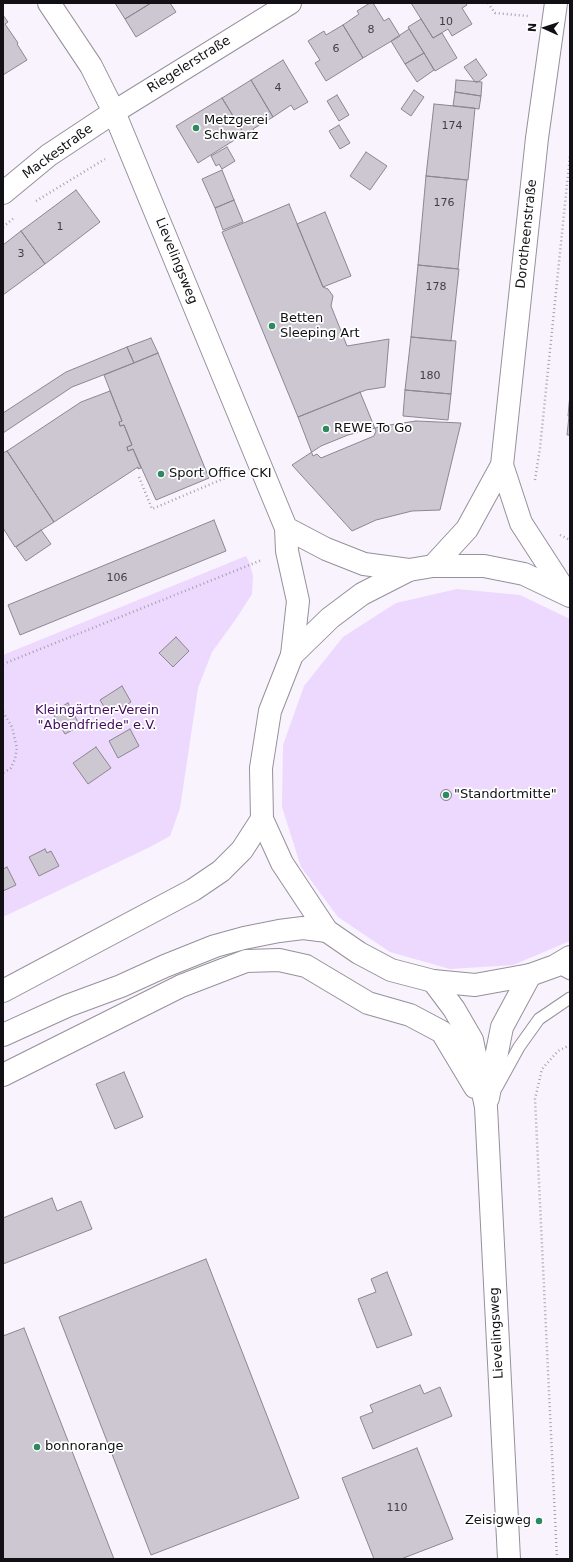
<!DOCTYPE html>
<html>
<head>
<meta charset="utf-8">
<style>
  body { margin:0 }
  #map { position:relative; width:573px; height:1562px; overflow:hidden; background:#f9f3fe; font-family:"DejaVu Sans",sans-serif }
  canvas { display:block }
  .frame { position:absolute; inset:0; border:4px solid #121014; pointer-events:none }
  .north { position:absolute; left:525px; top:8px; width:40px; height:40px; -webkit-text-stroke:3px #fff; paint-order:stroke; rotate:273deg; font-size:11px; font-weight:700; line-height:16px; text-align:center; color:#121014 }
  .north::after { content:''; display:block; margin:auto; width:14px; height:18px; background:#121014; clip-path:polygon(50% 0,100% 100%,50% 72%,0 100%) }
</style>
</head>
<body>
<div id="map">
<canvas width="573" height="1562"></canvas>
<div class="frame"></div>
<div class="north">N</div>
</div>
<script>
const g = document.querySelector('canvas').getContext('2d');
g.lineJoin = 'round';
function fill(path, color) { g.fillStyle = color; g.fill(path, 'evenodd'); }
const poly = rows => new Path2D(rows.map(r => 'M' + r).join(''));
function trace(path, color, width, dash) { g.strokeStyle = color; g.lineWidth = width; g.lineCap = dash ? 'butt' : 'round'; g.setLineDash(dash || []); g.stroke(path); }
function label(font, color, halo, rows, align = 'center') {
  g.font = font + ' "DejaVu Sans",sans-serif'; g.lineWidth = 3.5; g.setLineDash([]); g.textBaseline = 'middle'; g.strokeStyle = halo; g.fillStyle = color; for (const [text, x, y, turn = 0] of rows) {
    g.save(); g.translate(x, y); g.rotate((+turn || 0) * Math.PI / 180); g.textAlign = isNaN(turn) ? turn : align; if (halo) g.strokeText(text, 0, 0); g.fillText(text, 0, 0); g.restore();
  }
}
fill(poly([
  [246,556,250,564,253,576,252,594,236,619,212,652,198,688,180,808,170,836,150,847,3,917,3,655],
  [457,589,520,595,570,619,570,941,513,965,450,969,390,952,338,917,301,867,282,807,283,745,304,686,343,637,396,603]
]), '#edd8fe');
const building = poly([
  [115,3,151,3,125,19,115,3],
  [151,3,170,3,176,12,136,37,125,19,151,3],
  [370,3,373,3,384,21,389,18,400,36,363,58,343,25,359,14,357,11,370,3],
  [411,3,466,3,467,5,462,8,472,24,452,36,448,29,433,38,411,3],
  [3,15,8,22,5,24,18,43,17,44,27,60,3,75,3,15],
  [421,19,433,38,442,33,457,58,435,71,408,27,421,19],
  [343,25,363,58,326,81,315,63,320,60,308,41,324,31,326,35,343,25],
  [409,29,424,53,405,64,391,41,409,29],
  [424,53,434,70,417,82,405,64,424,53],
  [476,59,487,75,478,82,475,82,464,67,476,59],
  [283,60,308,102,294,110,291,105,273,117,251,80,283,60],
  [251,80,273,117,253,129,256,134,248,140,222,98,251,80],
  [456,80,482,82,481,96,455,92,456,80],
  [414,90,424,97,411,116,401,109,414,90],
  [455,92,481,96,479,109,453,106,455,92],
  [337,95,349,115,339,121,327,101,337,95],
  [222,98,244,134,198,163,176,126,222,98],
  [434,104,475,108,468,180,426,176,434,104],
  [339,125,350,143,340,149,329,131,339,125],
  [227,147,235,161,222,169,219,164,216,166,211,156,227,147],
  [366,152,387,166,370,190,350,176,366,152],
  [222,170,234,200,215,208,202,179,222,170],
  [426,176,467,180,458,269,418,265,426,176],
  [76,190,100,222,45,264,21,231,76,190],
  [234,200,243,222,223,230,215,208,234,200],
  [289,204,323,287,328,289,333,296,331,306,347,346,389,339,385,387,366,390,298,417,222,232,289,204],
  [325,212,351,276,323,287,297,224,325,212],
  [21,231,45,264,3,295,3,245,21,231],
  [418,265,459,269,451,341,411,337,418,265],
  [411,337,456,341,451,394,405,390,411,337],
  [151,338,158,353,134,363,127,347,151,338],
  [127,347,134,363,72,387,3,433,3,413,66,372,127,347],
  [158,353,209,478,156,500,133,449,128,451,127,447,132,445,124,425,120,426,119,422,122,421,104,375,158,353],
  [405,390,451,394,448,420,403,416,405,390],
  [110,391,122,421,119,422,120,426,124,425,132,445,127,447,128,451,133,449,141,468,138,469,138,467,54,522,7,451,81,402,110,391],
  [360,392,376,431,374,436,321,458,317,454,313,456,298,417,360,392],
  [570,394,570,416,568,416,570,394],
  [569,416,570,416,570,435,567,435,569,416],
  [416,421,461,423,440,510,412,511,376,520,352,531,292,465,321,446,348,435,383,426,416,421],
  [7,451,54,522,15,547,3,528,3,453,7,451],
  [214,520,226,551,20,635,8,605,214,520],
  [41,530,51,544,26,561,16,547,41,530],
  [176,637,189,651,173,667,159,653,176,637],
  [122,686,131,702,109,715,100,700,122,686],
  [68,703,80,726,65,734,52,712,68,703],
  [130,729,139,746,118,758,109,741,130,729],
  [96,747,111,768,88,784,73,763,96,747],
  '440.5 795a5.5 5.5 0 1 1 11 0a5.5 5.5 0 1 1-11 0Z',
  [45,849,47,853,51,851,59,866,39,876,29,857,45,849],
  [7,867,16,885,3,891,3,869,7,867],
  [124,1072,143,1117,115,1129,96,1084,124,1072],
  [52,1198,57,1211,81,1201,92,1229,3,1264,3,1218,52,1198],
  [206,1259,299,1498,151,1555,59,1317,206,1259],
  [387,1272,412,1335,377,1348,358,1299,376,1292,371,1279,387,1272],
  [24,1328,114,1559,3,1559,3,1336,24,1328],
  [420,1385,424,1394,440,1387,452,1416,373,1449,360,1417,373,1412,370,1405,420,1385],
  [417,1448,453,1539,401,1559,374,1559,342,1478,417,1448]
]);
fill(building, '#cdc7d1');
trace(building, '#8c8690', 1);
const service = poly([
  [555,966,570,974],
  [497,1087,519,1047,539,1019,570,998]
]);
const minor = poly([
  [3,193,49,155,114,112,290,3],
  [502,465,521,523,567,594],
  [433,566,467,529,502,465,537,138,556,3]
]);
const tertiary = poly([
  [49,3,91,66,114,112,286,528,287,551,298,601,292,655],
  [286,528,326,549,364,564,409,570],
  [433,981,454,1009,472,1040,486,1107,509,1559],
  [3,1075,181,986,246,961,279,960,306,966,368,1003,410,1015,442,1032,475,1087],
  [488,1098,502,1027,530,975]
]);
const secondary = poly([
  [570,596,524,574,484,566,433,566,409,570,362,594,330,618,292,655,270,711,261,768,262,819,282,863,327,931,359,953,391,970,433,981,475,985,530,975,555,966,570,957]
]);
const motorway = poly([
  [3,991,193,890,221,871,242,850,262,819],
  [3,1035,67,1006,121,986,165,966,215,946,244,938,279,931,303,928,327,931]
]);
trace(service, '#96909a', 13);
trace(minor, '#96909a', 24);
trace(tertiary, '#96909a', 24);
trace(secondary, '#96909a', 24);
trace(motorway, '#96909a', 24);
trace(poly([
  [488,3,495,13,528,16],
  [36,201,105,159],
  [3,227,15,217],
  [139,477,152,509,237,473],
  [535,480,540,448,570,155],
  [560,535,570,540],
  [3,664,262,560],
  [3,712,12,727,17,748,15,759,11,768,3,773],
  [557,1559,535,1099,542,1069,558,1051,570,1045]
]), '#a6a2aa', 2.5, [1, 3]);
trace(service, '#fff', 11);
trace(minor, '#fff', 22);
trace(tertiary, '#fff', 22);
trace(secondary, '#fff', 22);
trace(motorway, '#fff', 22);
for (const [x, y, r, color] of [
  [196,128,4,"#2d8960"],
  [272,326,4,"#2d8960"],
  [326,429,4,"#2d8960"],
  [161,474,4,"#2d8960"],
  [446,795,4,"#2d8960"],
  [37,1447,4,"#2d8960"],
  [539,1521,4,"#2d8960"]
]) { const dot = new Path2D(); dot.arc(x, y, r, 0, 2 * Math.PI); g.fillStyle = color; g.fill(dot); trace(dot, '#fff', 1.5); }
label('11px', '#413e43', null, [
  ["10",446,22],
  ["8",371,30],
  ["6",336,49],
  ["4",278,88],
  ["174",452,126],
  ["176",444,203],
  ["1",60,227],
  ["3",21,254],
  ["178",436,287],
  ["180",430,376],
  ["106",117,578],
  ["110",397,1508]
]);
label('13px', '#121014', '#fff', [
  ["Riegelerstraße",189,65,-32],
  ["Mackestraße",58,152,-36],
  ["Dorotheenstraße",527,234,-84],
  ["Lievelingsweg",176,261,68],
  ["Lievelingsweg",497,1333,-93]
]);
label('13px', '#121014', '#fff', [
  ["Metzgerei",204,121],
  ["Schwarz",204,136],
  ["Betten",280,319],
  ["Sleeping Art",280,334],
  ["REWE To Go",334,429],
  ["Sport Office CKI",169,474],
  ["\"Standortmitte\"",454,795],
  ["bonnorange",45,1447],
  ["Zeisigweg",531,1521,"right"]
], 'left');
label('13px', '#420b5e', '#fff', [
  ["Kleingärtner-Verein",97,711],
  ["\"Abendfriede\" e.V.",97,726]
]);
</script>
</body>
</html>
